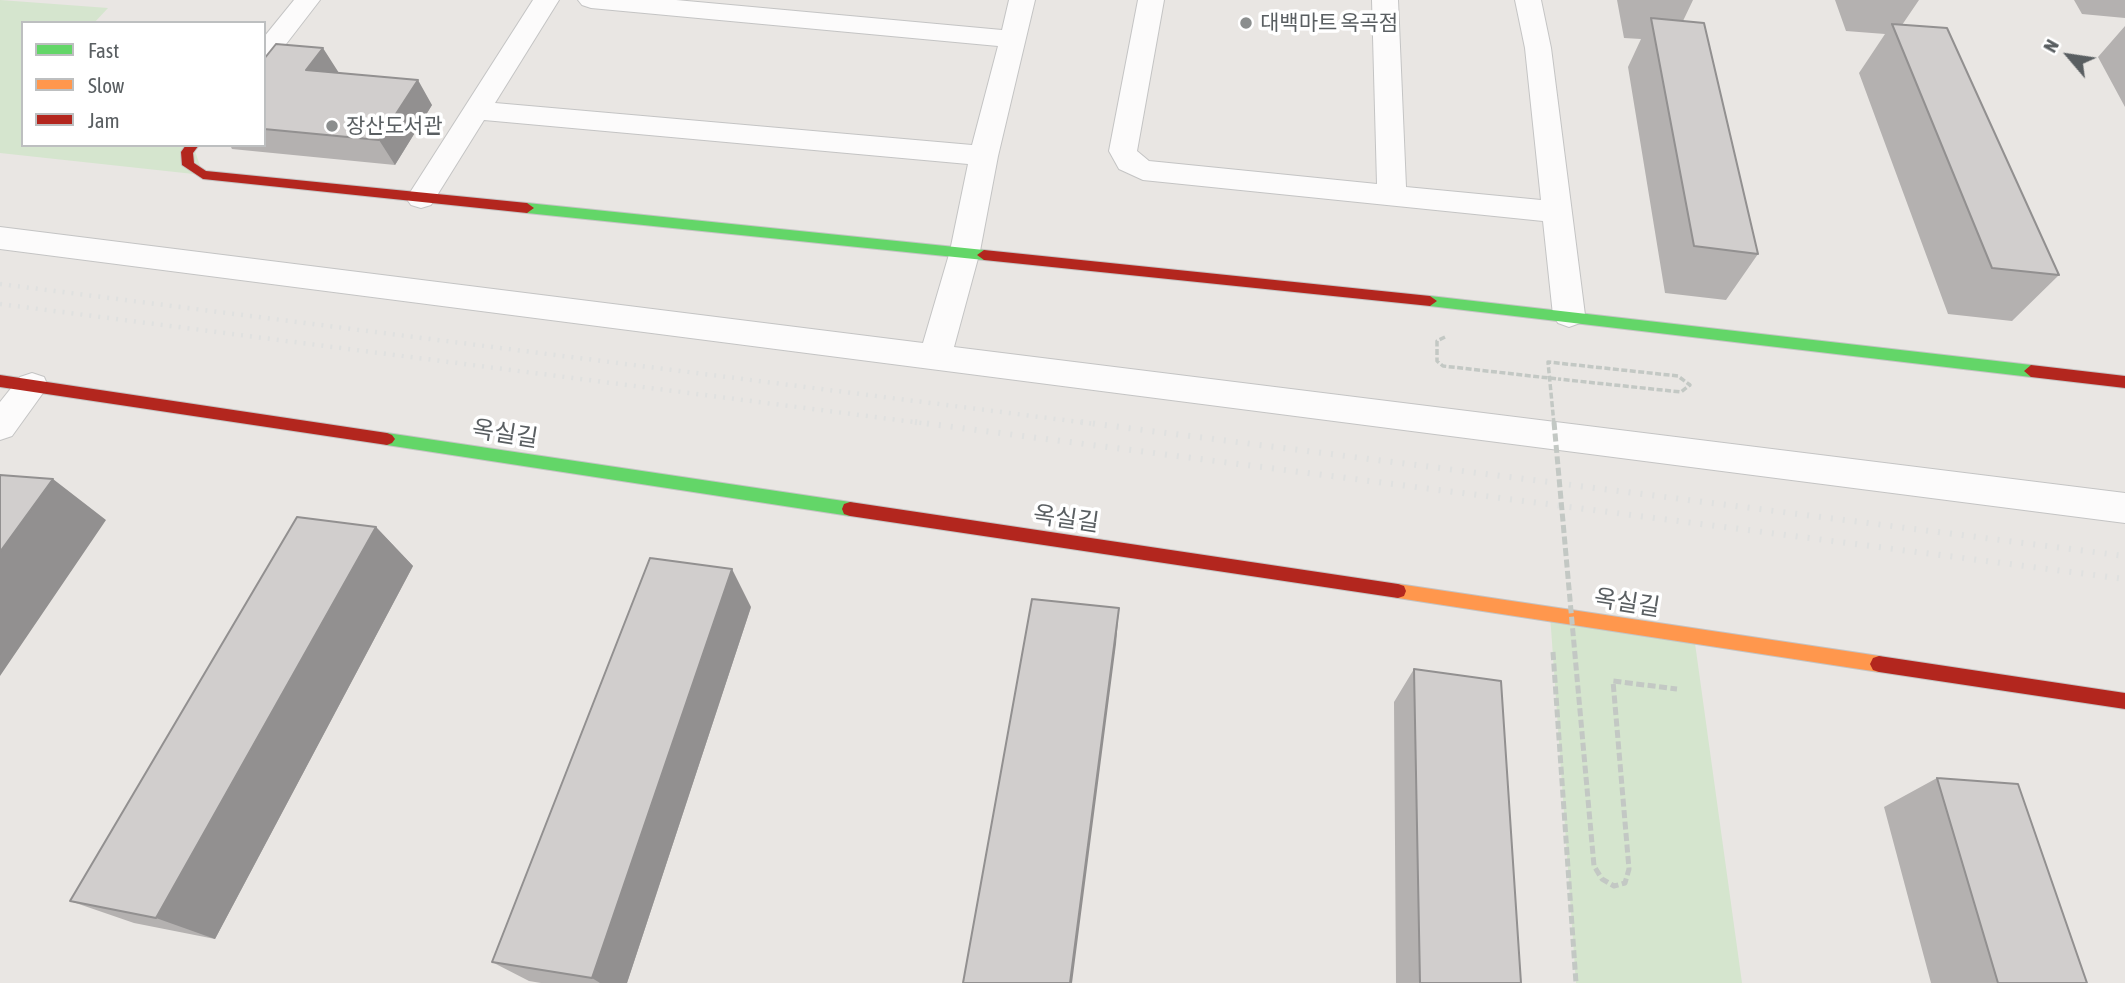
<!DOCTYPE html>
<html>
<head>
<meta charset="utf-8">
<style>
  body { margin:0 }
  #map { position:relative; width:2125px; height:983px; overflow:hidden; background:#e9e6e3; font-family:"Asap Condensed",sans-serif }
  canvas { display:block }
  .legend { position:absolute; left:21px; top:21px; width:245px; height:126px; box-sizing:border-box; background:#fff; border:2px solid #bdbfc0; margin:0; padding:9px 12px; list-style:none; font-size:21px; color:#595e61 }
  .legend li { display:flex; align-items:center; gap:14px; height:35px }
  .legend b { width:35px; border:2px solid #bdbfc0 }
  .north { position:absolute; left:2034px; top:21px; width:70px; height:70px; -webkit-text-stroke:5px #fff; paint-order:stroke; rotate:299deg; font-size:19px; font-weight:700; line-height:28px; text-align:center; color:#595e61 }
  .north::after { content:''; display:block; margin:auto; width:24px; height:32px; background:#595e61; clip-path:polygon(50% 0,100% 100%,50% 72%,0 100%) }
</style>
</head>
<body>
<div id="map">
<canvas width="2125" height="983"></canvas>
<ul class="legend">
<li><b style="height:9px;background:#63d668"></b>Fast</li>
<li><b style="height:9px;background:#ff974d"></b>Slow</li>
<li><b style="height:9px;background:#b3261e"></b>Jam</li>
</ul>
<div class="north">N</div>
</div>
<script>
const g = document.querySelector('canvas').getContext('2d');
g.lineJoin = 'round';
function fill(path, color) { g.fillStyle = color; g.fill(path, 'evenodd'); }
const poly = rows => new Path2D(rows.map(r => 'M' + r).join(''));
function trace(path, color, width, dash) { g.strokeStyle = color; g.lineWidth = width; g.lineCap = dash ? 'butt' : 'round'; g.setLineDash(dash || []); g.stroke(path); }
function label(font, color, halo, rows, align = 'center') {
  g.font = font + ' "Asap Condensed","Noto Sans KR",sans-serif'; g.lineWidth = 7; g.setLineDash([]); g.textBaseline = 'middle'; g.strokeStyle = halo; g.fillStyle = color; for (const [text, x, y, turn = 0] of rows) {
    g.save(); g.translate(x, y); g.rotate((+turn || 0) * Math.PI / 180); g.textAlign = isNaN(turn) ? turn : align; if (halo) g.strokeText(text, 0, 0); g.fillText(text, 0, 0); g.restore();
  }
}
fill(poly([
  [0,0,108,8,94,23,23,23,23,145,193,145,203,175,0,153],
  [1550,614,1694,636,1742,983,1576,983]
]), '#d5e5ce');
const street = poly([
  [294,0,320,0,273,61,264,63,264,37,294,0],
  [533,0,559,0,495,103,972,145,998,46,591,8,582,5,578,0,676,0,1002,30,1009,0,1035,0,998,156,980,251,954,347,2125,493,2125,523,0,249,0,227,923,343,950,251,968,164,484,120,431,205,421,208,411,205,406,198,411,191,533,0],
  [1138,0,1164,0,1137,151,1149,161,1377,184,1372,0,1398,0,1406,187,1541,200,1525,48,1515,0,1541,0,1551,48,1585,315,1580,323,1569,327,1558,323,1553,315,1543,221,1143,180,1119,169,1109,151,1138,0],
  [32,373,44,377,48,386,12,436,0,440,0,402,20,377,32,373]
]);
const fast = poly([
  [527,203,984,250,991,255,984,260,527,213,520,208,527,203],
  [1430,296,2031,365,2038,371,2031,377,1430,306,1423,301,1430,296],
  [387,433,850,502,856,504,858,509,856,514,850,516,387,445,382,443,379,439,382,435,387,433]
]);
const slow = poly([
  [1398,584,1879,656,1885,658,1888,664,1885,670,1879,672,1398,598,1392,596,1390,591,1392,586,1398,584]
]);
const jam = poly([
  [186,145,199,145,193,153,194,163,206,171,527,203,534,208,527,213,203,179,182,165,181,152,186,145],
  [984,250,1430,296,1437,301,1430,306,984,260,977,255,984,250],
  [2031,365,2125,376,2125,388,2031,377,2024,371,2031,365],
  [0,375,387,433,392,435,395,439,392,443,387,445,0,387,0,375],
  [850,502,1398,584,1404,586,1406,591,1404,596,1398,598,850,516,844,514,842,509,844,504,850,502],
  [1879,656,2125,693,2125,709,1879,672,1873,670,1870,664,1873,658,1879,656]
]);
trace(street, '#c4c4c4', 2);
trace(fast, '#c4c4c4', 2);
trace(slow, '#c4c4c4', 2);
trace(jam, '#c4c4c4', 2);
trace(poly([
  [1445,337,1437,341,1437,361,1443,366,1558,379]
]), '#c3c8c4', 3.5, [6, 2.5]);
trace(poly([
  [1553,652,1576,983]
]), '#c3c8c4', 5, [8, 3.5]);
fill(street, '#fcfbfb');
fill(fast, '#63d668');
fill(slow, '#ff974d');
fill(jam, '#b3261e');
trace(poly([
  [0,284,1095,424],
  [0,304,929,424]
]), '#e0e1e0', 4.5, [2, 7]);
trace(poly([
  [915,422,2125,579],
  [1081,422,2125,556]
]), '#e0e1e0', 6, [2, 10]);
trace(poly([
  [1554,424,1548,362,1678,376,1690,385,1681,392,1558,379]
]), '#c3c8c4', 3.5, [6, 2.5]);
trace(poly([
  [1554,422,1594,866,1602,879,1614,886,1625,883,1629,869,1613,681,1677,689]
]), '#c3c8c4', 5, [8, 3.5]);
fill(poly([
  [1617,0,1693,0,1683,21,1758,254,1726,300,1665,293,1628,67,1641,39,1624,38],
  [1835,0,1919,0,1902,25,2059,275,2012,321,1948,314,1859,73,1885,34,1846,31],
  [2074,0,2125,0,2125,18,2082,14],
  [2125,26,2125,107,2098,57],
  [264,59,338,73,432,105,395,165,232,149,230,145,264,145],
  [376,527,413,566,215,939,134,923,70,901],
  [751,607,627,983,541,983,529,981,492,962],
  [1414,669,1521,983,1396,983,1394,702],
  [1937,778,2087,983,1931,983,1884,807]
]), '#b4b1b0');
fill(poly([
  [323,48,339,73,306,70],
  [418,80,432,105,395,165,379,140],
  [53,479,106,520,0,676,0,552],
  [376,527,413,566,215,939,156,918],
  [732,569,751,607,627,983,600,983,592,978],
  [1119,608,1116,644,1072,983,1070,983]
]), '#929090');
const building = poly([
  [1651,18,1704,23,1758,254,1694,246,1651,18],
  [1892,24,1947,28,2059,275,1992,268,1892,24],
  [276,44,323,48,306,70,418,80,379,140,264,129,264,59,276,44],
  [0,475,53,479,0,552,0,475],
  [297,517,376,527,156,918,70,901,297,517],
  [650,558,732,569,592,978,492,962,650,558],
  [1032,599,1119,608,1070,983,963,983,1032,599],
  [1414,669,1501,681,1521,983,1420,983,1414,669],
  [1937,778,2018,784,2087,983,1998,983,1937,778]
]);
fill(building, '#d1cecd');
trace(building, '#929090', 2);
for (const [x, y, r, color] of [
  [1246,23,7,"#8b8e8e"],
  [332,126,7,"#8b8e8e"]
]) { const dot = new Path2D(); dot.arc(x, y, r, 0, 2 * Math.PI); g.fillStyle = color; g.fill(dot); trace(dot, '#fff', 2.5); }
label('21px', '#595e61', '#fff', [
  ["대백마트 옥곡점",1260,23],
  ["장산도서관",346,126]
], 'left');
label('24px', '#595e61', '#fff', [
  ["옥실길",505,434,9],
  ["옥실길",1066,519,8],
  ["옥실길",1627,603,9]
]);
</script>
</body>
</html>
